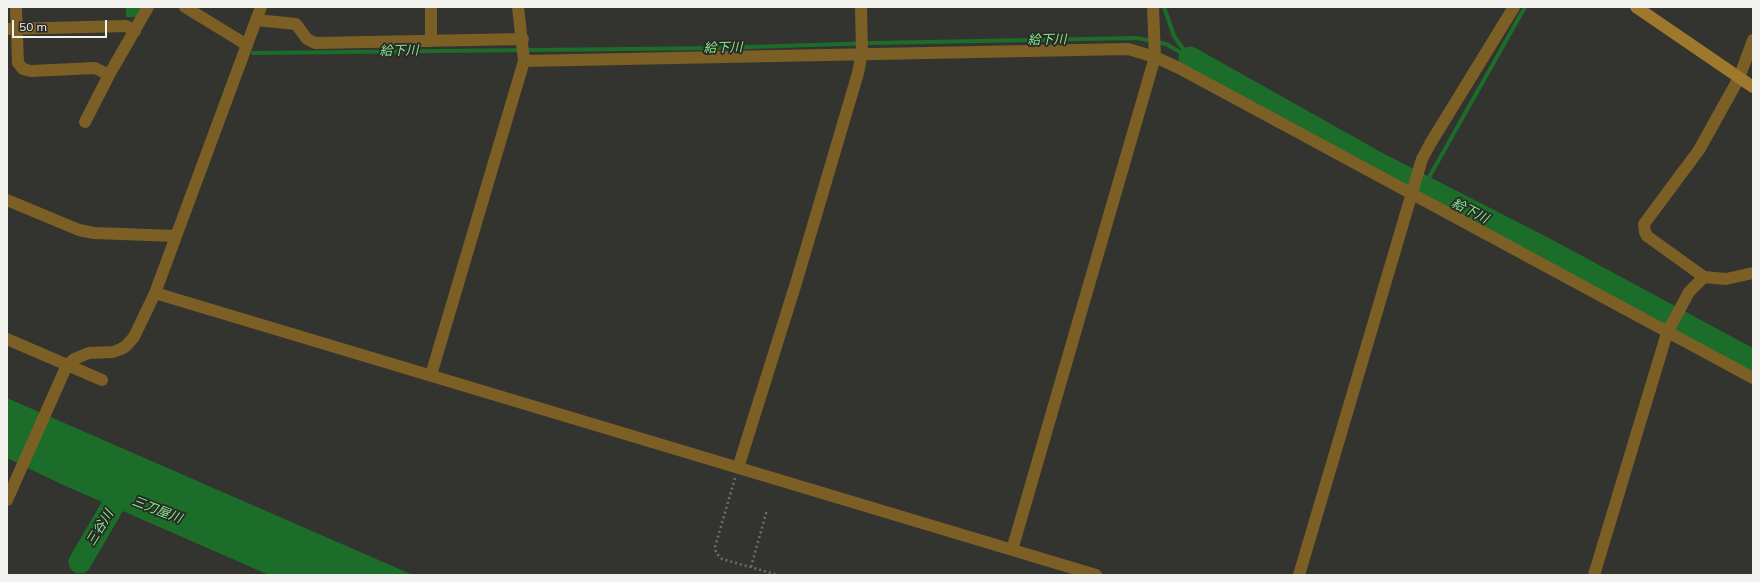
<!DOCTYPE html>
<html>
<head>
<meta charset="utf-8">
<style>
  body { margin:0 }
  #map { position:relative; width:1760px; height:582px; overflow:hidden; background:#33332f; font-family:Mulish,sans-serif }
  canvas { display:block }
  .frame { position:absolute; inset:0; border:8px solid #f1f1ee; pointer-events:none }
  .scale { position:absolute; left:12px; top:20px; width:95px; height:18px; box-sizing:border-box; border:2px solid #f1f1ee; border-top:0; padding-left:5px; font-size:12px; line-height:14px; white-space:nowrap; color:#f1f1ee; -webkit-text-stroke:3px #292925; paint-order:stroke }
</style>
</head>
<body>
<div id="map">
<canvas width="1760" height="582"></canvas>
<div class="frame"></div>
<div class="scale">50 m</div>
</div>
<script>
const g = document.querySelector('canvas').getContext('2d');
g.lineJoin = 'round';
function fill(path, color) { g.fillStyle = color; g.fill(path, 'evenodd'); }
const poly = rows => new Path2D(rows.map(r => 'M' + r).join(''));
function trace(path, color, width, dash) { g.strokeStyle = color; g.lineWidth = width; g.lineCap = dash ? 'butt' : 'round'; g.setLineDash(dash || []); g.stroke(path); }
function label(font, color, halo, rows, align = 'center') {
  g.font = font + ' Mulish,"Noto Sans JP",sans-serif'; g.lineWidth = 3.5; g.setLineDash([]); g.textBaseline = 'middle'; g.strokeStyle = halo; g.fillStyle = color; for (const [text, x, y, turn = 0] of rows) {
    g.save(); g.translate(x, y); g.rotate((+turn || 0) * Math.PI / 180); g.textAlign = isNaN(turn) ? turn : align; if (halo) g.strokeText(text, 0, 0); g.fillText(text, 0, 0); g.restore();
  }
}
fill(poly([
  [126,7,144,7,139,17,126,17],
  [7,398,413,575,269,575,61,484,7,458]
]), '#1b6d29');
trace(poly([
  [1164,7,1174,36,1188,56],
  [253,53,718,48,874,43,1137,38,1166,44,1190,58],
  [1423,188,1525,7]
]), '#1b6d29', 4);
trace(poly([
  [1190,58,1377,163,1547,250,1753,361],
  [80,562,119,495]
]), '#1b6d29', 23);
trace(poly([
  [735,478,715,547,716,553,722,559,778,575],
  [751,567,767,510]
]), '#6e6e6b', 2.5, [2, 3]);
trace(poly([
  [16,7,18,63,23,69,31,71,95,68,109,75,148,7],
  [185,7,247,45],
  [431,7,431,41],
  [256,20,296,24,307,39,315,43,523,39],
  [7,29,126,26,135,31],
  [524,61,1128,49,1155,57,1179,68,1753,378],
  [85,122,109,75],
  [7,200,79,230,94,233,176,236],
  [1704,277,1726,279,1753,273],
  [155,293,1096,575],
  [7,339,102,380],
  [431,375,524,61,518,7],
  [738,468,796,283,858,73,862,53,861,7],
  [7,500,67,365,74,359,89,353,113,352,121,349,126,346,134,337,155,293,261,7],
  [1012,550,1155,57,1153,7],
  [1299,575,1422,159,1430,144,1514,7],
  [1594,575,1667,333,1689,292,1704,277,1647,236,1645,232,1644,224,1699,150,1739,78,1753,40]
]), '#7c5f24', 12);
trace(poly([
  [1636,7,1753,87]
]), '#9e782d', 12);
label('italic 13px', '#84e98d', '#292925', [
  ["給下川",1047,40,-1],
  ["給下川",723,48,-1],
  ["給下川",399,51,-1],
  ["給下川",1470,211,27],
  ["三刀屋川",157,510,21],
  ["三谷川",100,528,-59]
]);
</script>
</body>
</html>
